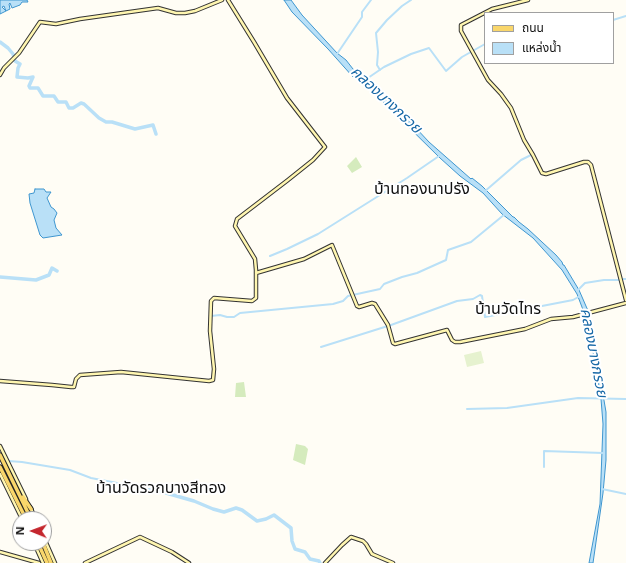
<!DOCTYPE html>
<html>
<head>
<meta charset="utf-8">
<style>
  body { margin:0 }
  #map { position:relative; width:626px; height:563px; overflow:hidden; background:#fffdf5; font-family:Georgia,"Noto Sans Thai",serif }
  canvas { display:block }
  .legend { position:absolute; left:484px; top:12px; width:130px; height:52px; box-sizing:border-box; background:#fff; border:1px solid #a0a0a0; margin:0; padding:5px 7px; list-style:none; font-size:12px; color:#111 }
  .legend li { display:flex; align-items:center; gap:8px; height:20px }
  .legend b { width:20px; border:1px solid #a0a0a0 }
  .north { position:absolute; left:12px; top:511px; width:40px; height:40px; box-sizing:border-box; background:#fff; border:1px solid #a0a0a0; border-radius:50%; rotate:271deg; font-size:11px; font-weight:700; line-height:16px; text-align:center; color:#111 }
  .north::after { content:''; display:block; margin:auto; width:14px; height:18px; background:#c4262e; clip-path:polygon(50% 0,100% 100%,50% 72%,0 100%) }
</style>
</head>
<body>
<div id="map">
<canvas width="626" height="563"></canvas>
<ul class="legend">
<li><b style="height:5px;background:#f9d66b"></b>ถนน</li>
<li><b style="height:11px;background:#b9e0f7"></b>แหล่งน้ำ</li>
</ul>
<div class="north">N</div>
</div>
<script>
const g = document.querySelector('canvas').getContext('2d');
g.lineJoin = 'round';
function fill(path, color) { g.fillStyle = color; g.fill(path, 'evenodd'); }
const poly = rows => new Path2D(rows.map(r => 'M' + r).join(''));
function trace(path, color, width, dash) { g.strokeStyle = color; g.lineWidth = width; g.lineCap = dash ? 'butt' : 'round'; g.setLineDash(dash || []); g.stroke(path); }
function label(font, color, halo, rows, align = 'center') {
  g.font = font + ' Georgia,"Noto Sans Thai",serif'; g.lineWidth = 4; g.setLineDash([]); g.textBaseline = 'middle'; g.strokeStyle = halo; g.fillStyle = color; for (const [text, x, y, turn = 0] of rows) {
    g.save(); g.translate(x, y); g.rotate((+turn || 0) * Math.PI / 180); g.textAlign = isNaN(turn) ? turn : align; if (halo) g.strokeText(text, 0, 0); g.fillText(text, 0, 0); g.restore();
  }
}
fill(poly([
  [356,157,362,167,352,173,347,166],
  [244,382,246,397,235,397,236,383],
  [296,444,305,446,308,449,305,465,293,460]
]), '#d5ebbd');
fill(poly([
  [481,351,484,363,467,367,464,355]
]), '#e6f2cf');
const water = poly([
  [0,0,27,0,28,2,22,2,20,5,12,8,10,3,9,4,10,9,6,11,4,6,2,7,6,11,0,14,0,0],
  [284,0,291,0,302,15,337,53,346,60,353,69,362,77,365,76,373,87,375,86,384,97,386,96,429,142,471,179,472,178,482,186,513,217,514,217,519,222,528,229,556,255,562,262,563,265,564,265,579,290,589,313,606,412,606,460,603,493,593,563,589,563,600,504,603,424,601,399,588,323,577,294,562,270,533,238,502,214,483,193,460,176,440,158,368,87,354,76,353,77,328,49,292,12,284,0],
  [35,189,44,189,46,192,51,192,47,198,51,207,54,209,57,213,54,220,56,228,62,235,43,238,40,235,30,203,29,194,34,193,35,189]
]);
fill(water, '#b9e0f7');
trace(water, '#3f96cf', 1);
trace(poly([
  [613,20,626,16],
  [337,54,362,17,362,12,371,0],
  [380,70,377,65,378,52,376,33,387,20,402,6,411,0],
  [365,80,384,67,411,54,429,48,446,71,462,57,485,44],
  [484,192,521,160,531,155],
  [270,256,287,249,318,234,407,178,439,156],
  [623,279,626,279],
  [577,291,585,283,604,280,619,280],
  [211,316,220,315,227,317,234,317,240,313,333,304,343,301,348,296,380,289,384,284,402,277,417,273,446,260,448,250,471,242,505,214],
  [321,347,391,325,457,301,473,299,480,295,482,296,485,317,573,300,580,296],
  [467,409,507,408,578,398,626,399],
  [8,461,22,462,70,470,91,478,159,491],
  [544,467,544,451,603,453],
  [602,489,626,494]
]), '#b9e0f7', 2);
trace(poly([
  [0,42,8,48,13,54,15,61,20,64,18,68,17,77,28,78,33,77,29,86,30,88,38,88,43,96,54,96,58,102,66,102,69,108,73,108,81,103,84,104,99,118,106,122,112,122,135,129,153,125,156,134],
  [0,277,36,280,49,275,52,268,57,271],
  [159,491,194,501,213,509,224,512,236,508,242,510,257,521,266,519,274,515,291,528,292,541,295,549,305,552,310,559,319,561,320,563]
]), '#b9e0f7', 3.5);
const secondary = poly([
  [528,0,492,9,461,25,461,31,488,80,501,94,511,108,524,140,533,155,542,173,546,174,584,162,588,162,591,165,626,300],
  [0,75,4,68,19,53,40,22,56,24,80,19,158,8,176,13,185,13,195,11,222,0],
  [256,273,304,259,332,245,357,306,359,307,372,303,375,304,388,325,393,343,395,344,447,330,452,340,455,342,460,342,525,329,551,319,573,317,626,303],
  [0,381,52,385,71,387,74,387,76,379,80,375,121,372,209,381,213,380,214,369,210,331,211,301,214,298,252,301,256,298,256,270,255,259,235,226,237,219,288,180,313,160,325,147,287,98,254,42,228,0],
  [0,446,26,499],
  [0,474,22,519],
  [30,507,36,519],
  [44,538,55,563],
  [34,543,43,563],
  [0,552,39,563],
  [85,563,140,537,172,552,189,563],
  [325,563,342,545,351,537,363,541,366,544,372,554,393,563]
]);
const primary = poly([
  [0,455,31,519],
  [0,467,26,519],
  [23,497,31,509],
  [38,543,47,563],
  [43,543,51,563]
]);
trace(secondary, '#333', 4.5);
trace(primary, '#222', 5.5);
trace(secondary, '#fff6b0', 2.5);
trace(primary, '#f9d66b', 3.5);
label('italic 15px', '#1768a6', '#fff', [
  ["คลองบางกรวย",385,101,43],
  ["คลองบางกรวย",592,353,79]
]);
label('16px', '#111', '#fff', [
  ["บ้านทองนาปรัง",422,191],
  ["บ้านวัดไทร",508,311],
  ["บ้านวัดรวกบางสีทอง",161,490]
]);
</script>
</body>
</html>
